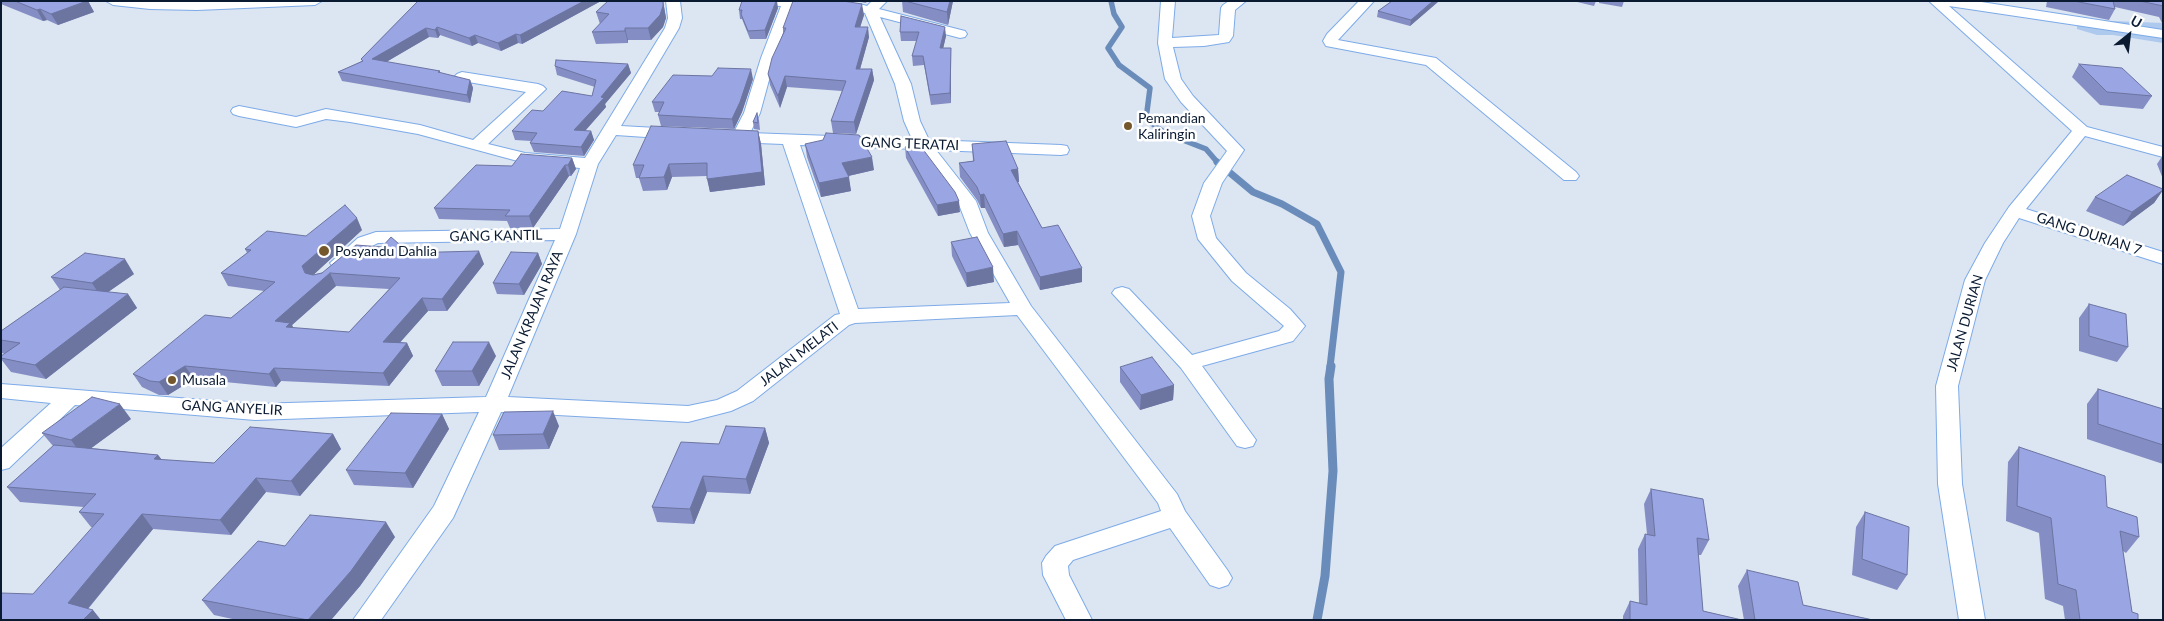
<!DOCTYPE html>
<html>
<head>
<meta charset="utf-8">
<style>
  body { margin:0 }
  #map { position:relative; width:2164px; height:621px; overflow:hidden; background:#dce5f2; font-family:Lato,sans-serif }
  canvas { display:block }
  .frame { position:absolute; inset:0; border:2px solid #091a31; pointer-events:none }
  .north { position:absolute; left:2104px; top:10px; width:50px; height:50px; -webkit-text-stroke:4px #fff; paint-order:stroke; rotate:29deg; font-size:14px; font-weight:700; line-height:20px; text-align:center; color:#091a31 }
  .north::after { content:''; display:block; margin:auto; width:18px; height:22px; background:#091a31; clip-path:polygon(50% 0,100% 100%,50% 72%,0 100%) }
</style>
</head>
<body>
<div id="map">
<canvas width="2164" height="621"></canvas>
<div class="frame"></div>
<div class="north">U</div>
</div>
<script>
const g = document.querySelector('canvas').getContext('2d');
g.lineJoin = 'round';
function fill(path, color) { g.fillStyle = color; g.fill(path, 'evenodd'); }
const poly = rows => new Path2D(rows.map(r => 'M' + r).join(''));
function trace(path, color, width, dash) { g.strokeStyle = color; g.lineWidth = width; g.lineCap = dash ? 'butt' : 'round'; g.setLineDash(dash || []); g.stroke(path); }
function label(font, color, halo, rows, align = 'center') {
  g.font = font + ' Lato,sans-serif'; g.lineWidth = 5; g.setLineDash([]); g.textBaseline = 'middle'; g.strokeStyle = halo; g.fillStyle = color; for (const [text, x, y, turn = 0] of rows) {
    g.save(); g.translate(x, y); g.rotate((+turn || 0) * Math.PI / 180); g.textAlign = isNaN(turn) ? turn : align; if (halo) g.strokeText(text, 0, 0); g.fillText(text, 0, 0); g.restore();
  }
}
fill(poly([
  [2088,20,2163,23,2163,43,2113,35,2097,35,2077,29,2077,22]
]), '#adc9ed');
trace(poly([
  [1111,1,1114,14,1122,27,1108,48,1119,65,1150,88,1146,119,1165,133,1206,149,1218,163]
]), '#6a8cba', 5.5);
trace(poly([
  [1217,162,1253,192,1282,204,1317,224,1341,272,1330,367]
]), '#6a8cba', 7);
trace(poly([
  [1317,620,1325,576,1333,471,1329,379,1331,366]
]), '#6a8cba', 9);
const street = poly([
  [106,1,197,2,322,1,315,5,197,10,150,9,113,5,106,1],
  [666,1,680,1,682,18,679,28,621,126,675,129,681,131,683,134,681,137,675,139,616,135,598,164,576,234,508,397,688,406,717,400,737,391,835,315,840,314,783,144,732,142,726,140,724,137,726,134,734,132,744,113,761,58,781,6,762,5,755,1,824,1,826,4,824,7,819,8,794,7,775,58,760,113,750,133,912,139,904,121,895,84,865,13,855,11,853,8,860,4,867,6,872,1,887,1,879,9,965,31,967,34,965,37,960,38,880,17,911,84,920,121,929,140,1061,145,1067,146,1069,150,1067,154,1061,155,936,150,976,201,988,233,1031,306,1177,494,1185,511,1228,571,1232,578,1228,585,1219,588,1210,585,1170,528,1073,560,1068,566,1069,575,1092,620,1066,620,1043,575,1042,563,1046,556,1055,546,1161,511,1158,503,1017,315,855,323,849,325,753,401,731,411,688,422,501,412,453,518,381,620,353,620,434,506,479,412,255,420,75,405,9,468,1,470,1,448,51,403,1,398,1,384,255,404,486,397,555,240,378,243,372,246,347,267,340,269,333,267,330,263,358,238,376,232,560,229,580,168,525,163,418,134,350,122,326,119,296,127,239,116,233,114,231,111,233,108,239,106,296,117,326,109,420,125,473,140,526,92,457,80,454,77,457,74,462,72,538,84,543,86,546,89,488,144,525,153,585,158,665,28,668,18,666,1],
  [800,145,918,149,958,202,970,233,1010,303,858,309,800,145],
  [1161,1,1175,1,1172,38,1219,35,1221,8,1223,5,1229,1,1246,1,1235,10,1233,36,1229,42,1204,46,1173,47,1181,79,1193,96,1244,150,1222,183,1210,216,1216,238,1246,273,1290,309,1305,326,1293,341,1202,366,1256,440,1253,446,1245,448,1237,446,1181,368,1112,293,1115,289,1122,287,1129,289,1192,355,1279,331,1284,326,1232,281,1198,239,1192,216,1204,183,1227,151,1181,102,1165,79,1158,43,1161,1],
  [1359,1,1374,1,1338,40,1436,58,1576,172,1579,176,1576,180,1564,180,1426,65,1326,46,1323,41,1327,34,1359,1],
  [1929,1,1975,1,2163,30,2163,38,1949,6,2087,127,2163,147,2163,157,2085,136,2026,209,2163,252,2163,264,2019,218,2003,243,1985,280,1958,386,1962,484,1985,620,1959,620,1938,484,1936,386,1965,280,1985,243,2009,207,2072,131,1929,1]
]);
trace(street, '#7dabe8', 2);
fill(street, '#fff');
fill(poly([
  [1,1,88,1,94,12,58,25,47,20,43,21,1,4],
  [418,1,601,1,522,44,518,43,501,51,478,43,472,46,440,35,438,38,429,37,386,62,440,71,440,73,470,80,473,88,470,103,342,81,338,72,362,61,361,59],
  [608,1,663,1,666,18,663,27,651,40,628,40,628,43,596,44,592,32,600,24,596,12],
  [856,1,867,1,866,3],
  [902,1,953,1,948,25,903,12],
  [1392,1,1439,1,1410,26,1377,17,1378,11],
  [1573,1,1596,1,1594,6],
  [1599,1,1624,1,1622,7,1599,3],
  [2047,1,2163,1,2163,25,2159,17,2115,7,2115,9,2109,20,2046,7],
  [778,8,766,39,750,39,742,19,740,19,739,10],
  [864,15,860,27,869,37,860,69,872,69,874,80,856,134,833,133,831,121,842,91,787,87,780,108,770,85,768,74,783,33,783,28],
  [901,16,946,36,943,48,951,48,951,103,931,105,924,65,913,66,912,56,917,41,901,41,900,32],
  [628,64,631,73,605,104,606,107,585,131,591,131,594,140,584,156,534,152,530,143,531,141,515,140,512,131,543,111,592,96,595,87,557,75,555,66],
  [2079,64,2152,96,2143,109,2100,105,2072,77],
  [753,79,742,112,734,129,661,126,658,115,660,112,655,112,652,102],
  [757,113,759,120,760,130,754,129,753,122],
  [758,131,761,144,765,185,710,192,707,176,672,177,667,190,643,191,639,178,636,178,633,165],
  [805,144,874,170,848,176,851,191,821,197,807,157],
  [972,144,1018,169,1019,182,1018,182,1042,228,1082,282,1040,290,1018,245,1004,247,985,208,981,208,977,200,960,177,959,163,973,161],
  [905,147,960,212,938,216,906,158],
  [2163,155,2163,179,2157,164],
  [572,158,576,169,571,176,569,176,533,228,510,228,507,221,439,219,434,208,512,166],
  [2163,189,2163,190,2154,203,2123,226,2086,211,2095,197],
  [362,230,313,275,406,250,407,253,484,264,447,311,428,311,400,342,407,343,413,356,389,386,281,381,276,387,194,379,168,395,159,395,142,387,133,374,231,318,264,291,228,286,221,273,247,253,245,249,306,236],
  [336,286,389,289,349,332,293,328,292,325],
  [951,242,994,282,967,287,952,256],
  [538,253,542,264,524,295,497,294,493,283],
  [134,274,108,292,128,294,137,308,46,379,11,372,1,359,1,356,5,354,2,353,1,352,1,331,60,290,51,277],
  [2089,304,2128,347,2117,362,2079,351,2079,318],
  [496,356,479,386,442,386,435,371],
  [1120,367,1174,385,1173,400,1140,410,1120,382],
  [2098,389,2163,409,2163,464,2087,439,2087,404],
  [442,414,449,429,413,488,354,485,346,470],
  [131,419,91,448,158,455,162,460,214,463,333,434,341,449,300,496,266,492,231,535,153,529,88,609,33,594,93,527,91,527,79,512,84,507,20,502,7,487,53,446,42,433],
  [559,426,549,449,499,450,493,435],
  [765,428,769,443,750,494,707,492,694,524,657,522,652,507,719,444],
  [2019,447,2107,507,2139,537,2126,553,2123,551,2132,612,2138,620,2065,620,2063,606,2045,599,2039,533,2006,521,2008,462],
  [1651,489,1709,540,1701,555,1698,555,1703,611,1742,620,1623,620,1623,616,1630,601,1639,603,1638,549,1645,534,1647,534,1644,504],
  [1865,512,1907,575,1897,590,1852,575,1856,527],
  [395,537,360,586,331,620,237,620,214,615,202,600,285,546],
  [1747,570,1803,605,1874,620,1744,620,1738,586]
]), '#848ec4');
fill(poly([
  [87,1,88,1,94,12,58,25,51,14],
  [584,1,601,1,522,44,520,35],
  [663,1,666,18,663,27,651,40,648,28],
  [776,1,777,1,778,8,766,39,765,30],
  [950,1,953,1,948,25,947,12],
  [1433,1,1439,1,1410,26,1411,20],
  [862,4,864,15,857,37,855,27],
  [40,9,47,20,43,21,37,10],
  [437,27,440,35,438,38,435,30],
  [868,27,869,37,857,80,856,69],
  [945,27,946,36,941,58,940,48],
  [426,28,429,37,376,68,372,59],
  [625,28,628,40,628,43,625,31],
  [516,34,518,43,501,51,498,43],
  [475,35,478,43,472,46,469,38],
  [951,48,951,103,950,93],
  [628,64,631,73,605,104,606,107,577,140,574,130],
  [751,69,753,79,742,112,734,129,732,119],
  [872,69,874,80,856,134,854,122],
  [785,76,787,87,780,108,778,96],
  [470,80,473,88,470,103,467,95],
  [591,131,594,140,584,156,581,147],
  [758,131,761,144,765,185,710,192,707,179],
  [872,157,874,170,844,177,842,163],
  [572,158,576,169,571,176,568,165],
  [669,164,672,177,667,190,664,177],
  [565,165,569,176,533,228,529,216],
  [1018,169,1019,182,1012,183,1011,170],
  [849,177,851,191,821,197,819,183],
  [2163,190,2154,203,2123,226,2132,212],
  [984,194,985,208,981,208,980,195],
  [959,201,960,212,938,216,937,205],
  [357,218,362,230,309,279,302,266],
  [1017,231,1018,245,1004,247,1003,234],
  [479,251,484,264,447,311,442,299],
  [538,253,542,264,524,295,519,284],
  [125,259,134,274,101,297,92,283],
  [993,267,994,282,967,287,966,273],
  [1082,268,1082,282,1040,290,1040,277],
  [330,273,336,286,292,325,297,336,275,321],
  [128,294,137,308,46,379,35,365],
  [422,298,428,311,389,355,383,342],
  [489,342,496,356,479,386,472,371],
  [407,343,413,356,389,386,383,373],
  [185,366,194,379,168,395,159,382],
  [274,368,281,381,276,387,269,374],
  [1174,385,1173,400,1140,410,1141,395],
  [120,404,131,419,82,455,71,440],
  [553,411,559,426,549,449,543,434],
  [442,414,449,429,413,488,405,473],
  [765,428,769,443,750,494,746,479],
  [333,434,341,449,300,496,291,481],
  [158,455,169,469,154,459],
  [703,476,707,492,694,524,690,509],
  [256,478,266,492,231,535,220,520],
  [142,514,153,529,80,618,68,603],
  [386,522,395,537,360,586,331,620,308,620],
  [93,610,101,620,83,620]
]), '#6c74a0');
const building = poly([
  [15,1,87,1,51,14,40,9,37,10,15,1],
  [418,1,584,1,520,35,516,34,498,43,475,35,469,38,437,27,435,30,426,28,372,59,440,71,438,72,470,80,467,95,338,72,363,61,361,59,418,1],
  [608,1,663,1,663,6,660,15,648,28,625,28,625,31,592,32,609,14,596,12,608,1],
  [742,1,776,1,765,30,748,31,741,14,742,10,739,10,742,1],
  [793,1,843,1,862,4,855,27,868,27,856,69,872,69,854,122,831,121,846,81,785,76,778,96,768,74,772,58,786,28,783,28,793,1],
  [905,1,950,1,947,12,905,1],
  [1392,1,1433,1,1411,20,1378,11,1392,1],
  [2074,1,2113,1,2115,9,2074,1],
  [2140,1,2163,1,2163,6,2140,1],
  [901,16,945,27,940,48,951,48,950,93,930,95,923,56,912,56,919,32,900,32,901,16],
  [556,60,628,64,601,97,604,98,574,130,591,131,581,147,530,143,537,133,512,131,532,110,543,111,562,91,592,96,596,80,555,66,556,60],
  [2079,64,2122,68,2152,96,2107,92,2079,64],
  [718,68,751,69,740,102,732,119,658,115,664,102,652,102,673,75,712,76,718,68],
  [757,113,758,123,753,122,757,113],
  [651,126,758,131,762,172,707,179,707,163,669,164,664,177,639,178,644,165,633,165,651,126],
  [826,133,859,135,872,157,842,163,849,177,819,183,805,144,823,140,826,133],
  [1006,141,1018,169,1011,170,1042,228,1058,225,1082,268,1040,277,1017,231,1003,234,984,194,980,195,977,187,959,163,974,161,972,144,1006,141],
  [919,144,955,192,959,201,937,205,905,147,919,144],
  [521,154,572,158,568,165,565,165,529,216,505,216,510,210,434,208,476,165,512,166,521,154],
  [2127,175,2163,189,2163,190,2132,212,2095,197,2127,175],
  [345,205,357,218,302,266,305,273,313,275,322,273,356,245,382,247,391,237,406,250,403,253,479,251,442,299,422,298,383,342,407,343,383,373,274,368,269,374,185,366,159,382,150,381,133,374,205,315,231,318,275,282,221,273,251,250,245,249,267,231,306,236,345,205],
  [330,273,400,278,349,332,286,327,290,323,275,321,330,273],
  [977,237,993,267,966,273,951,242,977,237],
  [511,252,538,253,519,284,493,283,511,252],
  [85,253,125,259,92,283,51,277,85,253],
  [64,287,128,294,35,365,1,358,1,356,20,343,1,340,1,331,64,287],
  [2089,304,2126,314,2128,347,2089,336,2089,304],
  [453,342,489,342,472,371,435,371,453,342],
  [1152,357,1174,385,1141,395,1120,367,1152,357],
  [2098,389,2163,409,2163,445,2098,424,2098,389],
  [92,397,120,404,71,440,42,433,92,397],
  [553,411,543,434,493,435,504,412,553,411],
  [391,413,442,414,405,473,346,470,391,413],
  [726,426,765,428,746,479,703,476,690,509,652,507,681,442,719,444,726,426],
  [250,427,333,434,291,481,256,478,220,520,142,514,68,603,93,610,83,620,1,620,1,593,33,594,104,514,79,512,96,494,7,487,54,445,158,455,154,459,214,463,250,427],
  [2019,447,2105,476,2107,507,2137,517,2139,537,2120,531,2132,612,2138,614,2138,620,2080,620,2076,590,2058,584,2051,518,2017,506,2019,447],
  [1651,489,1703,499,1709,540,1697,538,1703,611,1742,620,1630,620,1630,601,1647,605,1645,534,1655,536,1651,489],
  [1865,512,1909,527,1907,575,1862,559,1865,512],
  [310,515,386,522,351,571,308,620,202,600,258,541,285,546,310,515],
  [1747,570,1798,582,1803,605,1873,620,1755,620,1747,570]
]);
fill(building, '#9aa5e4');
trace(building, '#6c74a0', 1);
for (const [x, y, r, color] of [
  [1128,126,5,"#74572b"],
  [324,251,6,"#74572b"],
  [172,380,5,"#74572b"]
]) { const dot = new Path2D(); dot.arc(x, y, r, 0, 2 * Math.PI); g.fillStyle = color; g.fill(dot); trace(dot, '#fff', 2); }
label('14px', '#091a31', '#fff', [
  ["Pemandian",1138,118],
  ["Kaliringin",1138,134],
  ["Posyandu Dahlia",335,251],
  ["Musala",182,380]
], 'left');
label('14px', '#091a31', '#fff', [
  ["GANG TERATAI",910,144,2],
  ["GANG DURIAN 7",2089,234,18],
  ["GANG KANTIL",496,236,-1],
  ["JALAN KRAJAN RAYA",532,315,-67],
  ["JALAN DURIAN",1965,323,-74],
  ["JALAN MELATI",799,354,-38],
  ["GANG ANYELIR",232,408,3]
]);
</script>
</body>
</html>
